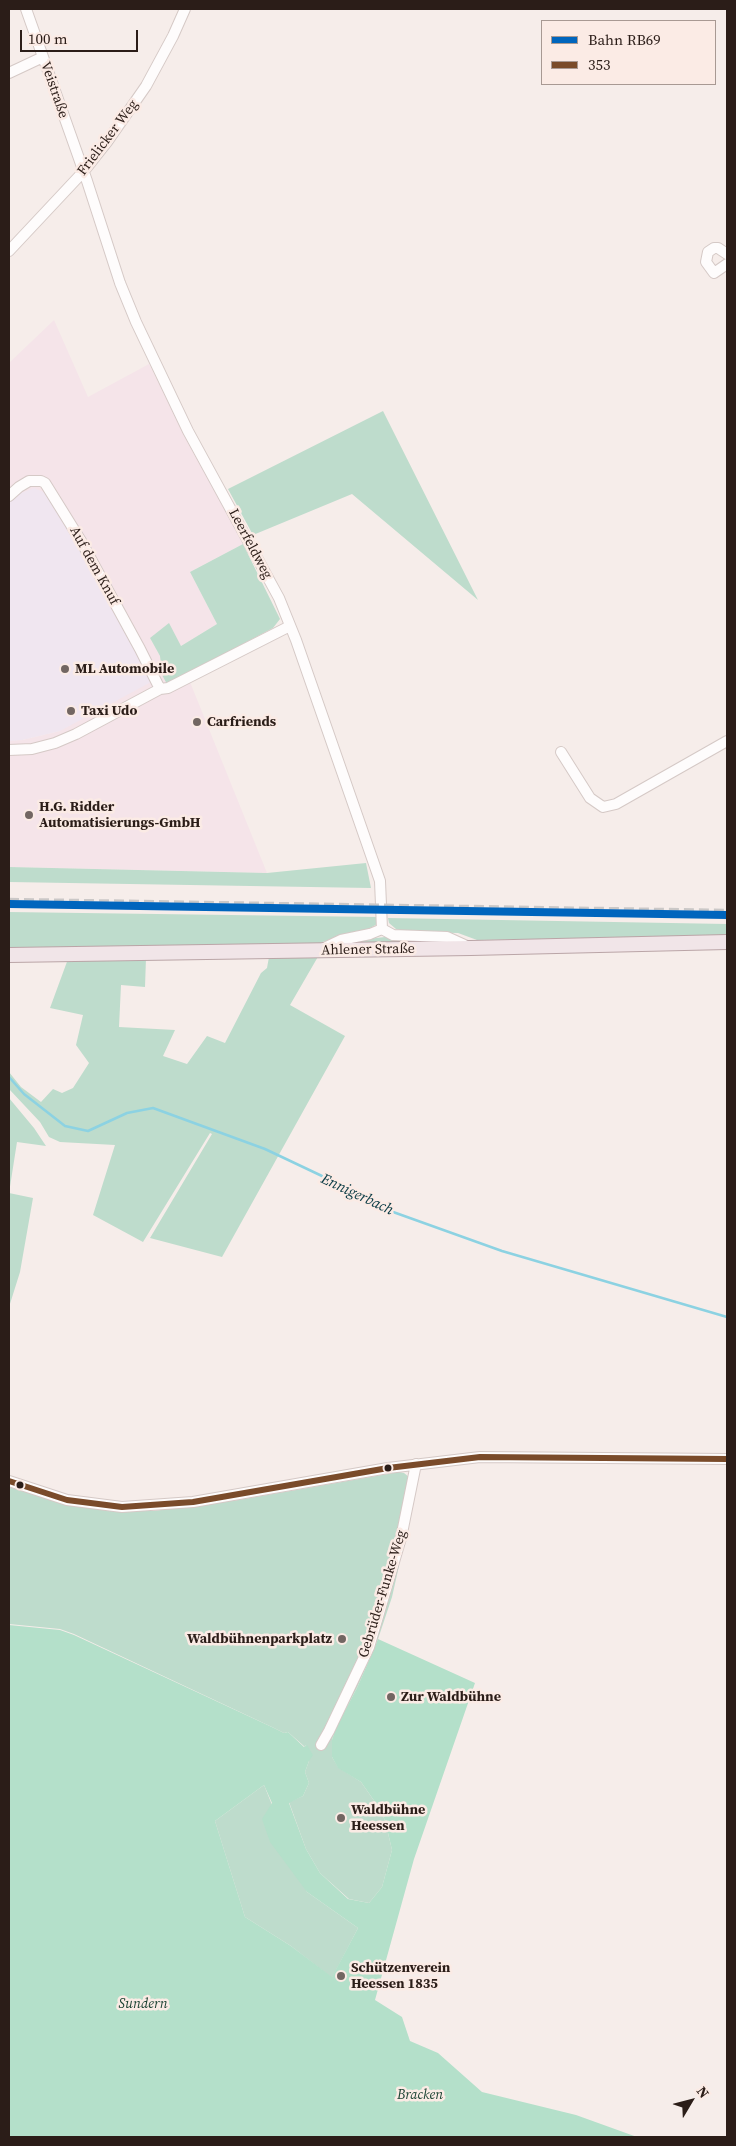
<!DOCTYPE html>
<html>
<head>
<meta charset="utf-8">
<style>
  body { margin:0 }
  #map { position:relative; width:736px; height:2146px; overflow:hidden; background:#f6edea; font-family:"Source Serif 4",serif }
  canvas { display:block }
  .frame { position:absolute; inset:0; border:10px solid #2b1d18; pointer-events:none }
  .legend { position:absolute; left:541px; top:20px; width:175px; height:65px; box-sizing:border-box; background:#fbebe5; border:1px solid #a89993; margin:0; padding:6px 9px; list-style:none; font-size:15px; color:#2b1d18 }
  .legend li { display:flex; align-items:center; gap:10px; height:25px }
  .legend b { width:25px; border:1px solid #a89993 }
  .north { position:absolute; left:666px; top:2076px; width:50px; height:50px; -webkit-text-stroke:4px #fbebe5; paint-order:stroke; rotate:53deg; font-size:14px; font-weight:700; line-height:20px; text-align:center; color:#2b1d18 }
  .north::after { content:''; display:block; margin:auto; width:18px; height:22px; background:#2b1d18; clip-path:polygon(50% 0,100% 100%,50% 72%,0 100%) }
  .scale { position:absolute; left:20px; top:30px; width:118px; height:22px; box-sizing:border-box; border:2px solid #2b1d18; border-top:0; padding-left:6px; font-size:15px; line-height:18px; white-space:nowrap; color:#2b1d18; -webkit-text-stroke:4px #fbebe5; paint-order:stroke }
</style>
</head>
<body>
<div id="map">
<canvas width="736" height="2146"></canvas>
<div class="frame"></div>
<ul class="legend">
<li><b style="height:6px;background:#0065bd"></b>Bahn RB69</li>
<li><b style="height:6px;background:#7a4b2a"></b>353</li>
</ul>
<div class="north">N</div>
<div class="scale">100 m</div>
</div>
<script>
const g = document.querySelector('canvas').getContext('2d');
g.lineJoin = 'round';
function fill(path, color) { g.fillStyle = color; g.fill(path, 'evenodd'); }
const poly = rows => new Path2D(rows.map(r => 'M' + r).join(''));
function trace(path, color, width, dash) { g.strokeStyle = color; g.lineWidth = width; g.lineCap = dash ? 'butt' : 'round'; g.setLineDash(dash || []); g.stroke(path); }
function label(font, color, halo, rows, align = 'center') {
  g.font = font + ' "Source Serif 4",serif'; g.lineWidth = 5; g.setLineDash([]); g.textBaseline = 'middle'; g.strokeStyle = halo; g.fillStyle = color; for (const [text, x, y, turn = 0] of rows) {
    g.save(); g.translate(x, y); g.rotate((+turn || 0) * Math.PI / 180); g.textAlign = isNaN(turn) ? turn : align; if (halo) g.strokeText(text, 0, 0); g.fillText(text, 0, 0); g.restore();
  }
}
fill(poly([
  [54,320,88,397,149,364,243,544,190,572,217,624,181,646,150,638,160,656,162,675,190,682,267,873,9,867,9,741,22,740,60,731,9,500,9,363]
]), '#f5e4e9');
fill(poly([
  [34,488,48,494,65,518,153,681,60,731,22,740,9,741,9,500,16,495]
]), '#f0e6f0');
fill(poly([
  [383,411,478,600,352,494,253,535,228,489],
  [243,544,280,619,273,628,167,684,162,675,160,656,150,638,169,623,181,646,217,624,190,572],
  [366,863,371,888,9,882,9,867,267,873],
  [9,912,379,917,377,924,367,930,344,934,312,946,9,949],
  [388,918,727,924,727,936,477,940,458,933,408,932,396,929,389,923],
  [385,937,422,939,454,941,340,946,343,942],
  [319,955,290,1005,345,1036,222,1257,150,1238,212,1134,210,1133,143,1242,93,1215,115,1145,60,1142,49,1137,40,1122,9,1089,9,1072,21,1087,41,1102,53,1089,62,1093,73,1088,89,1063,76,1045,83,1015,50,1008,68,959,146,958,145,987,121,985,119,1027,175,1030,163,1056,187,1064,207,1036,225,1043,261,973,267,968,269,957],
  [9,1098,34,1128,46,1146,17,1142,9,1193,33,1198,20,1272,9,1307],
  [399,1472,404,1473,409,1477,401,1531,389,1562,399,1566,392,1597,378,1639,357,1688,336,1727,332,1740,332,1757,338,1767,361,1782,375,1802,385,1820,392,1850,382,1887,369,1903,349,1899,320,1873,306,1849,289,1802,303,1796,309,1783,305,1772,309,1761,306,1745,305,1747,288,1732,284,1733,274,1728,74,1634,60,1629,9,1624,9,1487,59,1502,121,1511,153,1511,238,1500],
  [264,1785,307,1892,358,1928,332,1978,291,1946,245,1917,215,1821]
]), '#bedccc');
fill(poly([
  [9,1625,60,1630,74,1635,274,1728,284,1733,288,1732,304,1747,307,1745,313,1755,309,1761,305,1772,309,1783,303,1796,289,1803,306,1849,320,1873,348,1899,369,1903,382,1887,392,1850,385,1820,375,1802,361,1782,338,1768,332,1757,332,1740,336,1727,357,1688,378,1639,475,1683,414,1859,375,2000,402,2017,410,2041,438,2053,482,2092,576,2115,637,2137,9,2137],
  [264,1785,272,1803,262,1819,270,1842,307,1892,358,1928,332,1977,291,1946,245,1917,215,1821]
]), '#b4e0ca');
trace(poly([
  [9,1077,24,1094,65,1126,88,1131,127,1113,153,1108,265,1149,322,1176,368,1203,502,1251,727,1317]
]), '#8cd2e2', 2.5);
const minor = poly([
  [26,9,87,181,120,283,136,322,188,431,279,598,296,640,380,881,382,929],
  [9,73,43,57],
  [9,251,84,171,107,142,146,86,173,36,185,9],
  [727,254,718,248,714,248,708,252,706,262,714,273,727,264],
  [9,496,19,487,29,481,41,481,45,483,81,541,140,649,160,689],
  [9,750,32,749,55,743,76,734,160,689,168,688,290,626],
  [561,752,590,798,603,807,616,804,727,741],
  [382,929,393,935,447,937,469,947],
  [322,949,341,940,370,934,382,929],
  [9,1481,67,1500,122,1507,193,1502,388,1468,480,1457,727,1459],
  [321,1745,329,1731,369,1647,401,1538,416,1464]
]);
const major = poly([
  [9,955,471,948,727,942]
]);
trace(minor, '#d5c9c6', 12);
trace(major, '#baa5a7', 16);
trace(minor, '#fefcfc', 10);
trace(major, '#f1e5e8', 14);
trace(poly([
  [9,899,727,910]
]), '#cbc8c7', 2.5, [10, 5]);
trace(poly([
  [9,1481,67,1500,122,1507,193,1502,388,1468,480,1457,727,1459]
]), '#7a4b2a', 6);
trace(poly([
  [9,904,727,915]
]), '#0065bd', 8);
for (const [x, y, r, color] of [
  [65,669,5,"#726662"],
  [71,711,5,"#726662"],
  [197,722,5,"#726662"],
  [29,815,5,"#726662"],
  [388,1468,4.5,"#2b1d18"],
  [20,1485,4.5,"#2b1d18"],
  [342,1639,5,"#726662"],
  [391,1697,5,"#726662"],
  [341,1818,5,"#726662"],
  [341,1976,5,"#726662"]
]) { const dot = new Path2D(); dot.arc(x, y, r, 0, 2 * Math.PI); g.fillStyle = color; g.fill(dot); trace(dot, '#fbebe5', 2); }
label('14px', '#2b1d18', '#fbebe5', [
  ["Veistraße",54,90,71],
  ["Frielicker Weg",108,138,-53],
  ["Leerfeldweg",250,544,62],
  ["Auf dem Knuf",94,566,61],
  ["Ahlener Straße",368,950,-1],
  ["Gebrüder-Funke-Weg",383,1594,-73]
]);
label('bold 14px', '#2b1d18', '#fbebe5', [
  ["ML Automobile",75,669],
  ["Taxi Udo",81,711],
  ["Carfriends",207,722],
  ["H.G. Ridder",39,807],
  ["Automatisierungs-GmbH",39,823],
  ["Waldbühnenparkplatz",332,1639,"right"],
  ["Zur Waldbühne",401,1697],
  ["Waldbühne",351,1810],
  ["Heessen",351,1826],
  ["Schützenverein",351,1968],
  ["Heessen 1835",351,1984]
], 'left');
label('italic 14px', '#1d4434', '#fbebe5', [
  ["Sundern",143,2004],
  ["Bracken",420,2095]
]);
label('italic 15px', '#093b45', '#fbebe5', [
  ["Ennigerbach",357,1195,25]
]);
</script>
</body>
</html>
